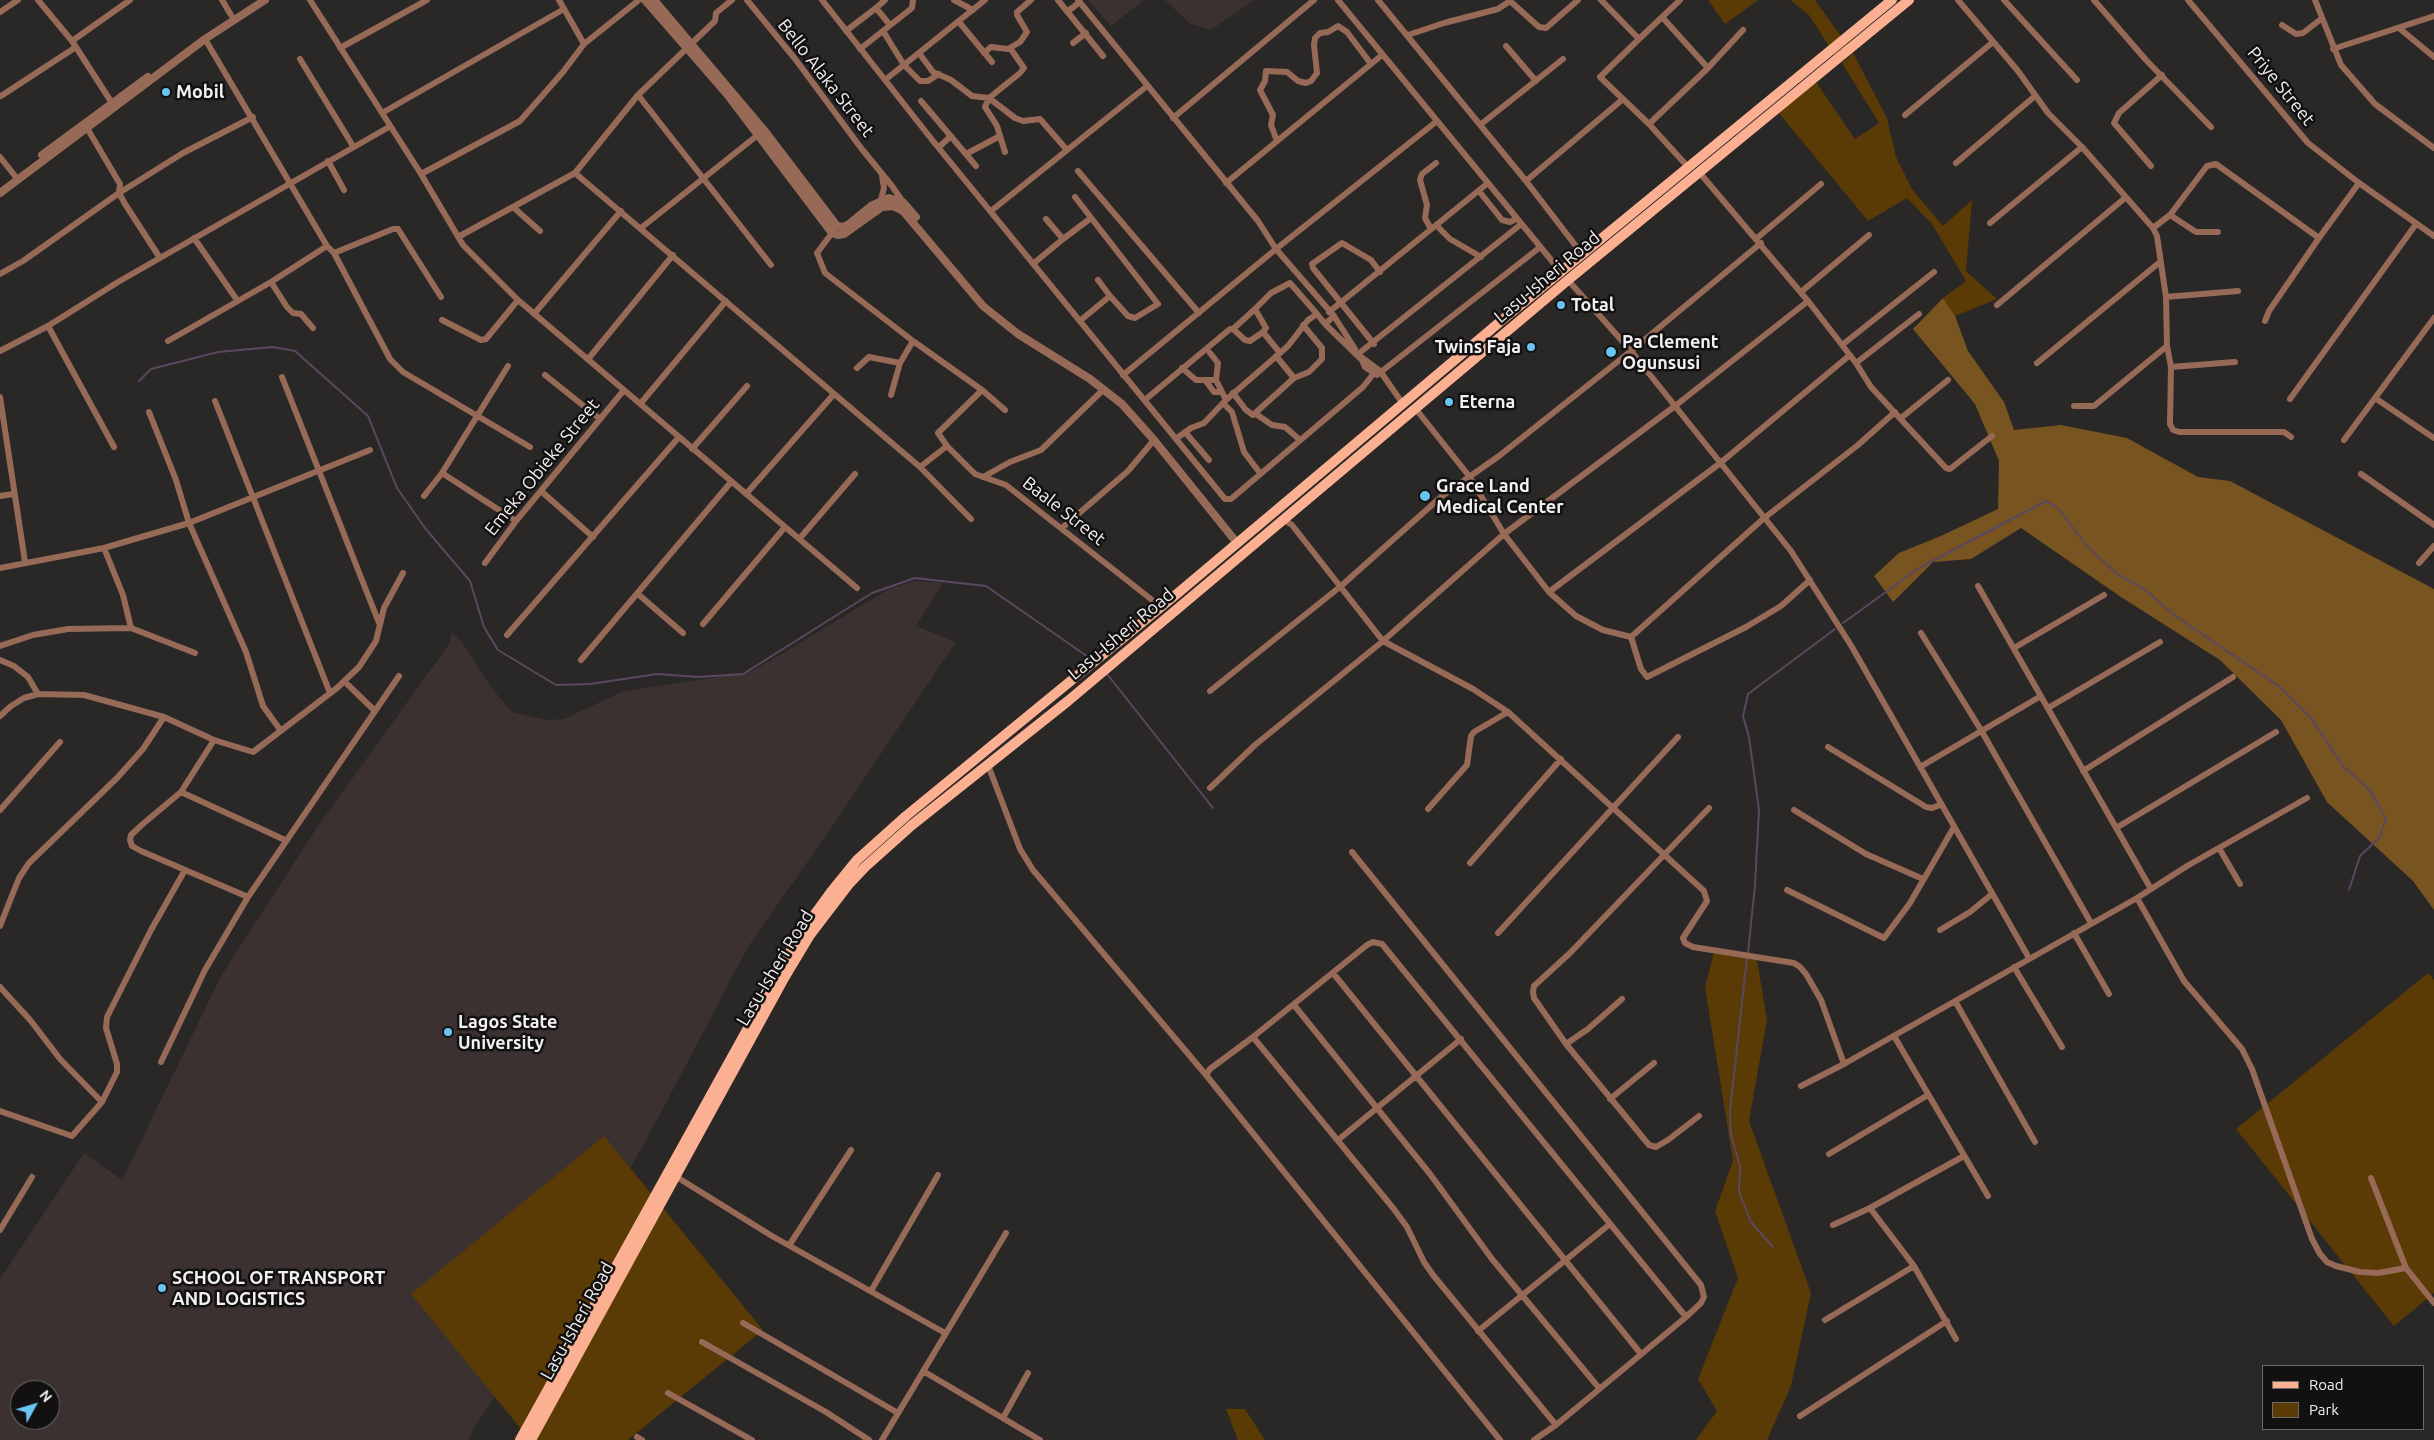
<!DOCTYPE html>
<html>
<head>
<meta charset="utf-8">
<style>
  body { margin:0 }
  #map { position:relative; width:2434px; height:1440px; overflow:hidden; background:#2a2727; font-family:Ubuntu,sans-serif }
  canvas { display:block }
  .legend { position:absolute; left:2262px; top:1365px; width:162px; height:65px; box-sizing:border-box; background:#121010; border:1px solid #6c6a6a; margin:0; padding:6px 9px; list-style:none; font-size:15px; color:#f2f0f0 }
  .legend li { display:flex; align-items:center; gap:10px; height:25px }
  .legend b { width:25px; border:1px solid #6c6a6a }
  .north { position:absolute; left:10px; top:1380px; width:50px; height:50px; box-sizing:border-box; background:#121010; border:1px solid #6c6a6a; border-radius:50%; rotate:51deg; font-size:14px; font-weight:700; line-height:20px; text-align:center; color:#f2f0f0 }
  .north::after { content:''; display:block; margin:auto; width:18px; height:22px; background:#68c4f0; clip-path:polygon(50% 0,100% 100%,50% 72%,0 100%) }
</style>
</head>
<body>
<div id="map">
<canvas width="2434" height="1440"></canvas>
<ul class="legend">
<li><b style="height:6px;background:#fbb191"></b>Road</li>
<li><b style="height:14px;background:#5a3a05"></b>Park</li>
</ul>
<div class="north">N</div>
</div>
<script>
const g = document.querySelector('canvas').getContext('2d');
g.lineJoin = 'round';
function fill(path, color) { g.fillStyle = color; g.fill(path, 'evenodd'); }
const poly = rows => new Path2D(rows.map(r => 'M' + r).join(''));
function trace(path, color, width, dash) { g.strokeStyle = color; g.lineWidth = width; g.lineCap = dash ? 'butt' : 'round'; g.setLineDash(dash || []); g.stroke(path); }
function label(font, color, halo, rows, align = 'center') {
  g.font = font + ' Ubuntu,sans-serif'; g.lineWidth = 5; g.setLineDash([]); g.textBaseline = 'middle'; g.strokeStyle = halo; g.fillStyle = color; for (const [text, x, y, turn = 0] of rows) {
    g.save(); g.translate(x, y); g.rotate((+turn || 0) * Math.PI / 180); g.textAlign = isNaN(turn) ? turn : align; if (halo) g.strokeText(text, 0, 0); g.fillText(text, 0, 0); g.restore();
  }
}
fill(poly([
  [1088,0,1144,0,1111,26],
  [1165,0,1254,0,1211,30,1189,23],
  [915,581,943,583,916,626,956,642,829,831,748,947,656,1122,552,1308,530,1345,477,1423,468,1440,0,1440,0,1279,84,1153,122,1180,221,976,316,829,449,644,452,632,464,645,491,687,512,712,546,720,564,719,624,691,746,673,770,661,889,589],
  [20,1390,50,1390,50,1420,20,1420]
]), '#3b3131');
fill(poly([
  [1708,0,1758,0,1725,24],
  [1790,0,1815,0,1850,49,1838,60,1809,15],
  [1853,53,1887,118,1896,157,1912,189,1943,226,1972,200,1966,271,1997,299,1955,316,1943,298,1966,281,1932,224,1907,198,1868,221,1778,112,1816,82,1855,139,1879,123,1842,63],
  [1714,952,1756,954,1767,1020,1749,1121,1811,1293,1791,1386,1767,1440,1696,1440,1717,1411,1698,1379,1738,1278,1715,1211,1733,1161,1705,987],
  [2428,973,2434,980,2434,1293,2394,1326,2236,1129],
  [604,1136,763,1330,628,1440,530,1440,411,1294],
  [1226,1409,1245,1409,1265,1440,1238,1440]
]), '#5a3a05');
fill(poly([
  [1943,298,1955,316,1968,351,2004,402,2014,430,2061,425,2127,438,2198,477,2230,481,2434,589,2434,910,2413,881,2327,802,2281,720,2220,660,2121,597,2021,528,1971,559,1933,562,1893,602,1874,576,1899,553,1943,535,1998,509,1999,461,1975,404,1913,329]
]), '#785520');
trace(poly([
  [139,381,151,369,218,352,273,347,295,351,368,416,397,488,425,528,470,581,484,627,498,650,556,685,590,684,657,674,699,677,743,674,872,593,915,578,986,586,1091,659],
  [1843,623,1919,568,2046,501,2058,508,2087,546,2117,574,2147,591,2174,615,2280,687,2311,718,2343,766,2370,790,2386,819,2379,838,2360,856,2349,890],
  [1107,674,1213,808],
  [1748,953,1755,885,1759,810,1749,737,1743,716,1748,694,1835,629],
  [1747,957,1730,1111,1731,1135,1740,1166,1739,1192,1751,1222,1773,1247]
]), '#5b4860', 2);
trace(poly([
  [38,0,72,41,112,103],
  [222,0,231,15],
  [310,0,421,174,463,245,518,300,857,588],
  [559,0,584,44],
  [747,0,796,60,861,148,892,186,903,202],
  [822,0,933,141,1225,499,1231,499,1363,387,1374,373,1365,367,1362,360,1325,324],
  [954,0,973,10],
  [1058,0,1103,56],
  [1078,0,1258,221,1276,249,1334,316,1355,349],
  [1338,0,1561,272],
  [1378,0,1526,181,1582,254],
  [1601,0,1639,39,1600,77,1649,124,1688,167],
  [1958,0,2018,71,2048,113,2082,147,2153,228,2157,236,2166,297,2167,346,2171,367,2170,424,2173,430,2179,432,2284,432,2291,437],
  [2004,0,2077,80],
  [2094,0,2146,60,2211,127],
  [2188,0,2308,143,2359,183,2434,236],
  [2315,0,2341,65,2375,104,2434,148],
  [876,8,885,0],
  [1068,11,1080,2],
  [0,12,18,0],
  [1662,17,1708,68],
  [959,22,992,62],
  [2282,25,2296,34,2303,33,2321,19],
  [2399,28,2434,57],
  [846,31,876,8,890,25],
  [883,31,904,65,920,81,928,81,939,74],
  [1408,35,1444,23,1498,9,1510,1,1539,27,1546,28,1578,0],
  [205,39,327,246,334,253,390,359,403,372,530,447],
  [1639,39,1680,0],
  [72,41,130,0],
  [1073,43,1086,33],
  [691,44,715,21,716,13,732,0],
  [1506,46,1536,81],
  [340,48,427,0],
  [860,49,912,8,913,0],
  [2333,49,2434,16],
  [919,53,933,72,951,80,972,96,989,98,1015,118,1023,121,1040,119,1067,150],
  [984,53,991,47,1008,49,1020,42,1027,32,1017,15,1017,12,1031,0],
  [300,59,353,146],
  [885,80,985,0],
  [638,95,771,265],
  [1,96,76,47],
  [921,101,976,166],
  [382,113,564,9],
  [1905,115,1993,42],
  [1173,118,1314,0],
  [1649,124,1708,68,1743,30],
  [1480,125,1563,59],
  [87,128,120,184,119,193,125,204,160,258],
  [1277,141,1271,125,1273,115,1260,90,1265,81,1266,71,1287,72,1298,81,1306,83,1311,81,1317,73,1314,45,1315,38,1320,33,1328,32,1338,26,1347,32,1371,64],
  [939,147,951,136],
  [1005,152,997,126,985,107,989,98,1020,73,1024,68,1010,48],
  [966,154,1000,136],
  [0,157,15,176],
  [328,161,344,190],
  [1956,163,2035,96],
  [2151,166,2114,123,2119,113,2162,75],
  [1078,171,1199,313],
  [1699,172,1808,301,1856,363,1871,387,1946,468,1950,469,1992,436],
  [575,173,920,467,971,519],
  [421,174,520,121,563,72,584,44,639,0],
  [1526,181,1623,99],
  [1226,183,1382,55],
  [1479,191,1502,220,1510,222,1516,219],
  [1075,197,1158,304,1135,318,1128,316,1110,296],
  [881,200,884,188,882,175],
  [513,207,540,231],
  [991,211,1147,86],
  [2170,215,2196,232,2218,232],
  [1990,223,2082,147],
  [1436,225,1450,239,1481,257],
  [641,228,759,134],
  [2153,228,2170,215,2207,166,2216,164,2319,238],
  [835,229,817,253,825,273,913,341,982,390,1005,410],
  [1431,229,1425,218,1427,205,1420,180,1422,174,1436,163],
  [458,237,575,173,638,95,687,48],
  [194,238,237,300],
  [1757,238,1821,184],
  [1063,239,1091,218],
  [334,253,393,229,398,229,441,297],
  [1034,263,1063,239,1046,219],
  [0,274,23,261,119,193,183,153,253,117],
  [1568,280,1631,351,1791,551,1852,647,2029,958],
  [271,282,287,307,293,313,301,314,313,328],
  [1801,292,1869,235],
  [2166,297,2238,291],
  [1997,305,2125,198],
  [1329,312,1488,183],
  [534,314,621,211],
  [2434,318,2375,398,2434,438],
  [442,320,481,340,486,339,518,300],
  [1081,320,1110,296,1098,280],
  [2265,321,2269,311,2319,238,2359,183],
  [48,326,114,447],
  [1233,329,1255,309],
  [1263,332,1266,328,1255,309,1271,293,1290,283,1317,314],
  [168,341,271,282,327,246],
  [1374,344,1313,268,1312,264,1342,243,1371,260,1380,272],
  [1842,345,1934,272],
  [0,351,48,326,118,282,389,127],
  [1210,353,1218,363,1216,380],
  [1358,354,1520,225],
  [1276,356,1294,378],
  [1361,357,1380,371,1403,404],
  [589,358,673,255],
  [1856,363,1919,314],
  [2037,363,2160,262],
  [508,366,442,473,516,521],
  [2171,367,2235,362],
  [857,368,869,357,900,363,913,341],
  [1182,368,1196,380,1216,380,1226,400],
  [545,375,600,419],
  [1123,375,1276,249,1437,121],
  [1377,375,1539,248],
  [282,377,379,623],
  [1205,380,1214,392,1222,392],
  [982,390,938,433,947,446,975,474,1006,485,1161,607],
  [1233,393,1246,410,1253,415,1294,378,1309,372,1322,359,1322,348,1303,325],
  [891,395,900,363],
  [0,397,25,562],
  [1146,399,1230,329,1233,329,1245,340,1250,341,1263,332,1280,353],
  [2290,399,2416,224],
  [215,401,330,693],
  [641,403,726,301],
  [1223,403,1232,412,1244,452,1260,473],
  [2074,406,2094,406,2167,346],
  [1415,408,1469,476,1504,534,1549,592,1576,616,1603,630,1631,637,1763,519,1858,445,1895,412],
  [149,412,176,480,189,523,246,652,263,706,281,731],
  [1256,414,1272,425,1285,427,1300,440],
  [1901,418,1948,380],
  [1185,432,1209,460],
  [1177,438,1191,428,1204,423,1226,400,1288,346,1308,320,1317,314,1325,324,1334,316],
  [2344,440,2375,398],
  [692,449,747,386],
  [920,467,947,446],
  [2361,474,2434,525],
  [983,477,1010,462,1041,450,1104,389],
  [541,491,593,537],
  [746,494,834,394],
  [0,496,13,494],
  [424,496,442,473],
  [1283,519,1292,525,1383,641,1473,689,1508,712,1704,891,1707,901,1683,938,1685,943,1693,947,1794,963,1800,967,1806,974,1821,1000,1844,1064,2137,898,2187,866,2307,798],
  [1062,528,1128,471,1154,440],
  [800,538,855,474],
  [104,548,123,595,131,628],
  [485,563,516,521,624,390],
  [2419,563,2434,546],
  [0,568,104,548,189,523,370,450],
  [1978,586,2151,889],
  [1549,592,1719,464,1850,355],
  [638,594,683,633],
  [703,624,785,527],
  [1921,633,1981,730,2091,923],
  [507,635,679,437],
  [1631,637,1641,669,1647,677,1746,627,1781,606,1810,580],
  [0,646,33,635,68,629,131,628,195,653],
  [2014,648,2104,595],
  [0,660,14,666,28,677,38,694],
  [581,660,731,482],
  [344,681,375,711],
  [1210,691,1341,586,1442,496,1499,456,1631,351,1761,243],
  [2048,708,2160,642],
  [0,716,11,706,24,698,38,694,84,695,164,717,214,740,253,752,337,688,359,667,376,641,384,608,403,573],
  [214,740,181,792,144,823,131,835,130,840,132,846,141,851,248,897],
  [1828,747,1926,807,1932,808,1940,805],
  [988,765,1020,849,1033,870,1206,1075,1500,1440],
  [1920,767,2041,696],
  [2083,771,2233,677],
  [1210,788,1255,745,1383,641,1504,534,1675,406,1808,301],
  [181,792,285,840],
  [1428,809,1467,765,1471,736,1474,732,1508,712],
  [0,810,60,742],
  [1794,810,1866,854,1923,879],
  [2116,828,2276,732],
  [2219,848,2240,884],
  [1352,852,1701,1285,1704,1297,1701,1303,1686,1317],
  [1470,863,1561,759],
  [1787,890,1884,938,1910,903,1954,827],
  [2137,898,2184,981,2242,1049,2252,1069,2312,1239,2320,1254,2327,1262,2336,1266,2360,1272,2378,1273,2406,1268],
  [0,926,19,878,29,863,117,778,143,749,164,717],
  [1940,930,1970,912,1992,894],
  [1498,933,1678,737],
  [2074,933,2109,994],
  [2014,967,2062,1047],
  [1333,973,1641,1354],
  [0,987,31,1021,60,1059,102,1102],
  [1955,1001,2035,1142],
  [1294,1005,1430,1174,1492,1259,1599,1388],
  [1894,1036,1988,1196],
  [1253,1037,1393,1208,1407,1227,1424,1262,1433,1275,1556,1425],
  [1566,1044,1588,1029,1622,999],
  [161,1062,205,970,248,897,399,676],
  [1206,1075,1210,1069,1253,1037,1367,945,1373,942,1382,944,1686,1317,1556,1425,1534,1440],
  [1801,1086,1844,1064],
  [1610,1099,1654,1063],
  [0,1111,72,1136,102,1102,117,1072,117,1064,106,1028,107,1017,151,930,185,870],
  [1699,1116,1668,1140,1656,1147,1649,1145,1566,1044,1534,998,1533,992,1534,986,1570,953,1709,808],
  [1338,1140,1461,1039],
  [1829,1154,1928,1095],
  [675,1176,772,1236,945,1333],
  [2371,1178,2406,1268,2434,1303],
  [1870,1208,1914,1266,1956,1339],
  [1833,1225,1870,1208,1964,1156],
  [0,1230,32,1177],
  [790,1244,851,1150],
  [871,1291,938,1175],
  [1825,1320,1914,1266],
  [743,1323,898,1413],
  [1478,1331,1610,1224],
  [702,1342,826,1412,869,1440],
  [923,1371,1040,1440],
  [668,1393,752,1440],
  [1800,1416,1947,1321],
  [1003,1418,1028,1373],
  [637,1437,642,1440],
  [882,1440,1006,1233]
]), '#976a57', 6);
trace(poly([
  [645,0,727,94,832,233,838,235,844,234,882,207,893,206,903,211,983,306,1018,334,1090,379,1122,404,1154,440,1237,543],
  [654,0,764,130,837,226,843,227,849,224,871,206,889,198,903,202,916,217],
  [42,155,148,77],
  [0,193,205,39,265,0]
]), '#976a57', 8);
trace(poly([
  [520,1440,799,936,831,892,857,860,906,816,1178,593,1501,321,1892,0],
  [531,1440,783,980,810,935,849,884,865,867,912,825,1068,701,1568,280,1909,0]
]), '#fbb191', 10);
for (const [x, y, r, color] of [
  [166,92,5,"#68c4f0"],
  [1561,305,5,"#68c4f0"],
  [1531,347,5,"#68c4f0"],
  [1611,352,6,"#68c4f0"],
  [1449,402,5,"#68c4f0"],
  [1425,496,6,"#68c4f0"],
  [448,1032,5,"#68c4f0"],
  [162,1288,5,"#68c4f0"]
]) { const dot = new Path2D(); dot.arc(x, y, r, 0, 2 * Math.PI); g.fillStyle = color; g.fill(dot); trace(dot, '#121010', 2); }
label('18px', '#f2f0f0', '#121010', [
  ["Bello Alaka Street",826,78,52],
  ["Priye Street",2281,86,51],
  ["Lasu-Isheri Road",1547,277,-40],
  ["Emeka Obieke Street",542,467,-51],
  ["Baale Street",1064,511,38],
  ["Lasu-Isheri Road",1121,634,-40],
  ["Lasu-Isheri Road",775,968,-59],
  ["Lasu-Isheri Road",577,1321,-61]
]);
label('bold 18px', '#f2f0f0', '#121010', [
  ["Mobil",176,92],
  ["Total",1571,305],
  ["Pa Clement",1622,342],
  ["Ogunsusi",1622,363],
  ["Twins Faja",1521,347,"right"],
  ["Eterna",1459,402],
  ["Grace Land",1436,486],
  ["Medical Center",1436,507],
  ["Lagos State",458,1022],
  ["University",458,1043],
  ["SCHOOL OF TRANSPORT",172,1278],
  ["AND LOGISTICS",172,1299]
], 'left');
</script>
</body>
</html>
